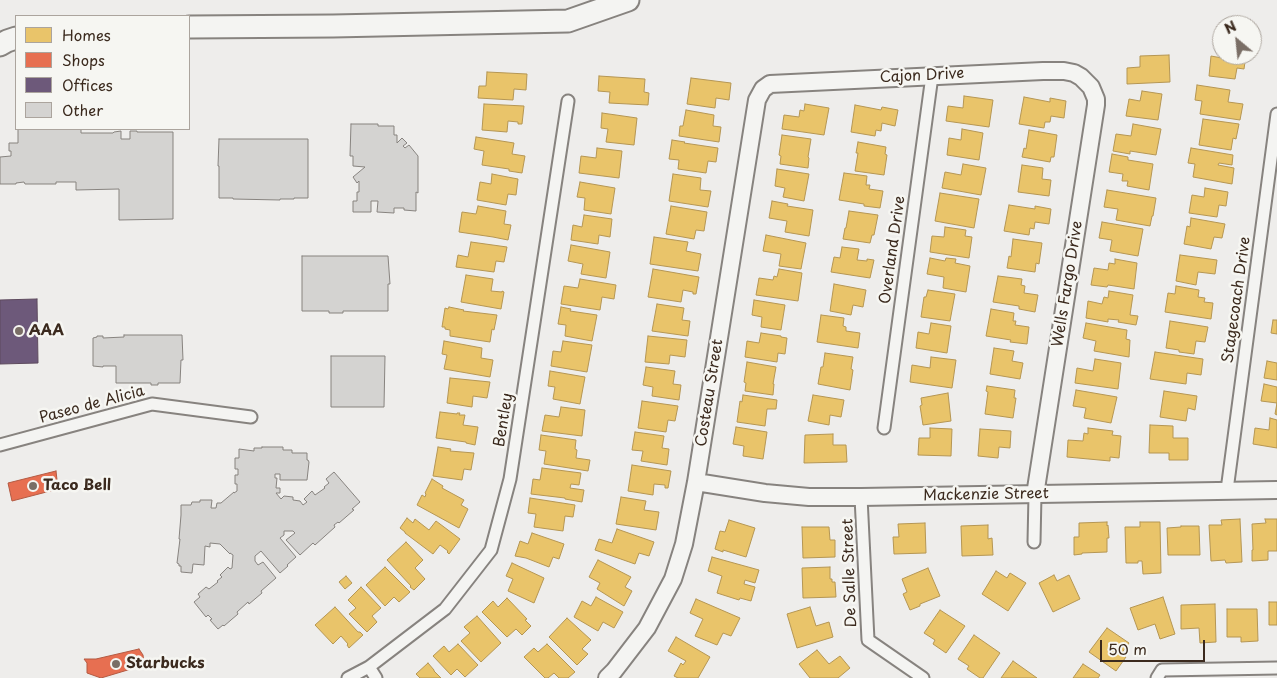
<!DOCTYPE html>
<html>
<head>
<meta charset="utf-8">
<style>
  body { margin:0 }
  #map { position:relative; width:1277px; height:678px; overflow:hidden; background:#eeedeb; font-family:"Playpen Sans",sans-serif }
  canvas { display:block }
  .legend { position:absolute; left:15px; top:15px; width:175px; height:115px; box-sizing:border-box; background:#f6f6f2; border:1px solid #aba49d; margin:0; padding:6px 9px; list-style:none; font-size:15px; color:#3b2a1e }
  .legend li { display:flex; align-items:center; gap:10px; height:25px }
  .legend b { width:25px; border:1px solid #aba49d }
  .north { position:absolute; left:1212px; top:15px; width:50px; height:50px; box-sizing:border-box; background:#f6f6f2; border:1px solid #aba49d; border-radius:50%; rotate:332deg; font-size:14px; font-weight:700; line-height:20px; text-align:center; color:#3b2a1e }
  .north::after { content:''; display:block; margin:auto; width:18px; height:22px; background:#7a6e66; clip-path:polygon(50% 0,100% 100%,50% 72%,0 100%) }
  .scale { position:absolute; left:1100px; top:640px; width:105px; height:22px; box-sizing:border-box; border:2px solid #3b2a1e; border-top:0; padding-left:6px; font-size:15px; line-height:18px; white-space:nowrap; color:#3b2a1e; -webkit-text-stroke:4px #f6f6f2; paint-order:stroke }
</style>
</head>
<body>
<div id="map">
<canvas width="1277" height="678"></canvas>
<ul class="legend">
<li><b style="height:14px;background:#e9c46a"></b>Homes</li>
<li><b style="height:14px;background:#e76f51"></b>Shops</li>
<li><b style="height:14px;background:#6d597a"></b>Offices</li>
<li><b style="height:14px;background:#d4d3d1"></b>Other</li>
</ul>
<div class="north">N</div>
<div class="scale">50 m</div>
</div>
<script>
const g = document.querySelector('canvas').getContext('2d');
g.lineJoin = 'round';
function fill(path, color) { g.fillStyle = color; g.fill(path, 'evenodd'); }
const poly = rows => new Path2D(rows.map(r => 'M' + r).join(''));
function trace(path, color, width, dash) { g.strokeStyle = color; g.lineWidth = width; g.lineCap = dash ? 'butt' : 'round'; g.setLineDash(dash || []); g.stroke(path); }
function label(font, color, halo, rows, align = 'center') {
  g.font = font + ' "Playpen Sans",sans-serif'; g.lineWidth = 5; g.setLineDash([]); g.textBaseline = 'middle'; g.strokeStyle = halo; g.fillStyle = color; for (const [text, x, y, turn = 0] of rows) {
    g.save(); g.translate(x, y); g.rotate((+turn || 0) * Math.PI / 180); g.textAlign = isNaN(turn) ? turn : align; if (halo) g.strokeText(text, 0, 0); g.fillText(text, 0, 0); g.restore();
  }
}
const homes = poly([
  [1169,55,1170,82,1127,84,1127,68,1140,67,1140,56,1169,55],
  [1222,55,1246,55,1244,69,1237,68,1235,79,1209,76,1211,56,1222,58,1222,55],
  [487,72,527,74,526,90,514,89,513,100,478,98,479,86,486,86,487,72],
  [599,76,645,79,644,92,649,93,648,105,609,103,610,92,598,91,599,76],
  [691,78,731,83,729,100,716,98,715,108,687,104,691,78],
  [1197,85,1230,90,1228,102,1243,104,1240,120,1200,114,1202,101,1195,100,1197,85],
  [1142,91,1162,94,1158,120,1126,116,1129,99,1140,101,1142,91],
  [964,96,993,100,989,127,946,121,948,106,963,108,964,96],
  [1024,97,1050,102,1050,98,1066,101,1064,118,1051,116,1050,122,1045,122,1044,128,1019,124,1024,97],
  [484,104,524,106,522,124,518,124,518,122,508,121,507,132,482,130,484,104],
  [805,104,829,108,824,135,782,129,784,115,799,117,800,110,804,111,805,104],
  [855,105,881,110,882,107,898,110,895,126,882,123,881,131,876,130,875,136,851,132,855,105],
  [686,110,714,115,713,126,721,127,719,142,679,136,680,126,683,126,686,110],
  [602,113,637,118,634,145,606,142,608,129,601,128,602,113],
  [1203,119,1239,124,1236,139,1233,138,1231,150,1199,145,1203,119],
  [1133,124,1161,129,1156,155,1130,151,1130,154,1113,151,1116,134,1131,136,1133,124],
  [962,129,983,133,979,160,947,155,949,138,961,140,962,129],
  [1029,130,1057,135,1054,157,1051,157,1050,162,1022,157,1024,148,1026,149,1029,130],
  [782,135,811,139,808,157,809,158,808,168,780,164,781,156,779,155,782,135],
  [476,137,514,143,512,154,525,156,522,173,509,171,509,169,482,165,484,151,474,149,476,137],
  [672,140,685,142,684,143,718,148,716,162,708,161,706,173,678,169,679,160,669,159,672,140],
  [858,142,886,147,885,154,887,155,884,175,855,171,858,153,856,153,858,142],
  [597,148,622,151,619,178,579,173,581,156,596,158,597,148],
  [1191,148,1233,155,1232,165,1219,163,1218,165,1234,168,1232,184,1193,177,1195,164,1188,163,1191,148],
  [1112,154,1128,157,1128,160,1153,164,1149,190,1127,186,1128,181,1122,181,1123,174,1109,172,1112,154],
  [963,164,986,168,981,195,942,188,945,172,961,175,963,164],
  [1022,165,1043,168,1042,179,1051,180,1049,196,1018,192,1022,165],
  [777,169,809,174,804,201,783,197,785,188,775,186,777,169],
  [844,173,867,176,866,185,870,185,869,189,883,191,880,208,864,206,864,204,839,200,844,173],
  [492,174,518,179,516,195,508,194,506,205,477,200,480,182,491,184,492,174],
  [673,174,701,178,700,190,711,191,708,207,669,201,673,174],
  [580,182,615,188,611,214,584,210,585,198,577,197,580,182],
  [1205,188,1228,192,1226,206,1219,205,1217,217,1189,213,1192,195,1204,197,1205,188],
  [1107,190,1156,198,1153,216,1152,216,1150,226,1116,220,1118,209,1104,207,1107,190],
  [940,193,979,199,974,228,935,221,940,193],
  [772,201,788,204,787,206,813,210,809,236,785,232,787,221,769,218,772,201],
  [1009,205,1035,209,1035,206,1051,209,1049,224,1035,222,1034,229,1030,228,1029,235,1004,231,1009,205],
  [478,206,506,211,504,224,511,225,508,240,493,237,459,232,462,212,476,214,478,206],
  [671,206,707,212,704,231,696,230,694,239,666,234,671,206],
  [849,211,878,215,874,235,872,235,870,243,843,239,845,228,846,228,849,211],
  [584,215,612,219,610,237,599,235,598,244,571,240,573,225,582,227,584,215],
  [1191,218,1225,224,1222,238,1214,237,1211,249,1184,244,1187,226,1190,227,1191,218],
  [1102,222,1143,229,1138,256,1110,251,1112,240,1099,238,1102,222],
  [945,227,966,230,965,236,972,237,969,258,930,252,932,236,944,237,945,227],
  [766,235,806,243,801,269,779,266,781,254,763,251,766,235],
  [654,237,688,242,686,251,701,254,698,271,650,264,654,237],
  [1013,239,1042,243,1039,264,1036,263,1035,272,1007,268,1009,256,1011,257,1013,239],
  [471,242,507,247,504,262,496,261,494,272,456,267,458,255,468,257,471,242],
  [571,245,610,252,606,278,581,274,583,264,568,261,571,245],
  [842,247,859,249,857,260,867,261,867,259,874,260,870,278,831,272,834,257,840,258,842,247],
  [1180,255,1217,260,1215,274,1198,272,1196,285,1176,281,1180,255],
  [930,258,945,261,946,258,956,259,955,263,970,266,966,292,943,288,944,277,927,274,930,258],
  [1115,259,1137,263,1134,289,1108,285,1107,287,1091,285,1094,268,1108,270,1109,263,1115,264,1115,259],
  [653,269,699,277,696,294,693,294,693,292,683,290,681,302,648,297,653,269],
  [779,269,802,273,798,301,756,295,759,278,773,280,774,276,777,277,779,269],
  [466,275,493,279,491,291,502,292,502,291,504,292,501,309,461,302,466,275],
  [998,276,1022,279,1021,285,1025,286,1024,293,1038,295,1035,312,1019,309,1019,306,993,302,998,276],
  [580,279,616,285,614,299,602,297,600,310,561,304,564,286,578,288,580,279],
  [834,284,866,290,863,307,853,305,851,315,830,311,834,284],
  [1176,286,1199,290,1198,297,1205,298,1204,302,1213,303,1211,319,1165,312,1168,293,1175,294,1176,286],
  [928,290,955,294,950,321,921,317,924,297,926,297,928,290],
  [1109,291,1133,295,1130,315,1138,316,1136,325,1118,322,1119,320,1108,319,1108,322,1086,318,1088,301,1102,304,1104,297,1108,298,1109,291],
  [754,300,785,305,781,330,761,327,762,317,752,315,754,300],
  [657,304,684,308,682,320,690,321,688,336,652,331,657,304],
  [449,307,464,310,463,311,497,315,494,330,492,329,490,342,450,336,450,330,445,329,445,327,442,327,445,308,448,309,449,307],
  [561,307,571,309,570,311,597,315,592,341,565,336,566,325,558,324,561,307],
  [991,309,1014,313,1013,321,1016,321,1015,325,1029,327,1027,344,1010,342,1011,340,986,336,991,309],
  [821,315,844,318,843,326,846,327,846,331,860,333,858,348,817,342,821,315],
  [1273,320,1277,320,1277,334,1271,333,1273,320],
  [1170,321,1208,327,1205,342,1196,341,1194,354,1179,352,1179,350,1166,348,1170,321],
  [931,323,951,326,947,353,916,348,918,332,929,334,931,323],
  [1086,323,1127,330,1126,339,1130,340,1129,357,1094,351,1096,341,1083,338,1086,323],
  [761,333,781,336,781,337,787,338,785,354,778,353,777,362,745,357,747,341,759,343,761,333],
  [648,336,687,340,685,357,670,355,669,364,645,362,648,336],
  [444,341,482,348,481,358,493,360,490,377,444,369,447,355,442,354,444,341],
  [563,341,592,345,587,372,551,366,553,351,561,352,563,341],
  [994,348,1014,351,1012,361,1023,363,1020,379,990,374,994,348],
  [1155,352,1203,359,1201,375,1187,373,1186,384,1150,379,1155,352],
  [825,353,853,357,851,369,853,370,850,390,818,384,821,367,823,367,825,353],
  [931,357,956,360,952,388,910,382,912,365,930,368,931,357],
  [1095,359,1121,363,1118,389,1075,383,1077,368,1093,371,1095,359],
  [1267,361,1277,363,1277,380,1264,378,1267,361],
  [747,362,776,367,773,384,774,384,773,395,745,391,746,383,744,382,747,362],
  [646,367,675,371,673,384,681,385,679,400,652,396,653,387,643,385,646,367],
  [550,371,585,377,580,404,553,399,555,387,548,386,550,371],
  [450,378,490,382,487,398,473,396,472,407,447,403,450,378],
  [1264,384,1277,387,1277,415,1275,414,1277,403,1261,401,1264,384],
  [987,386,1015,390,1014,398,1016,398,1013,418,985,414,988,392,986,391,987,386],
  [1076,390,1117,397,1111,423,1084,418,1086,408,1073,406,1076,390],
  [1164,391,1197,396,1195,410,1188,408,1186,421,1160,417,1164,391],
  [948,393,951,421,923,425,920,406,922,405,921,398,948,393],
  [743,395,777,400,776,409,767,409,765,426,737,422,740,401,742,402,743,395],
  [813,395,844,400,841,417,830,415,829,425,808,421,813,395],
  [642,401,678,406,675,421,668,420,666,432,638,428,642,401],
  [561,407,585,410,582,436,542,431,545,415,559,417,561,407],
  [440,412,457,414,457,413,460,413,459,415,465,415,463,425,478,427,475,445,466,443,466,442,436,438,440,412],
  [1270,418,1277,420,1277,448,1253,444,1255,428,1269,430,1270,418],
  [1150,425,1173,426,1173,438,1188,438,1188,460,1169,460,1169,453,1149,453,1150,425],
  [736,427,767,432,763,459,743,456,744,446,733,444,736,427],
  [930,428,952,429,951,456,918,455,919,438,930,438,930,428],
  [1088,428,1113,431,1112,435,1121,436,1119,458,1110,457,1110,461,1067,457,1068,440,1083,441,1084,433,1088,434,1088,428],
  [980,429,1011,431,1010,448,999,447,998,458,978,456,980,429],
  [635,432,664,436,662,448,669,449,667,465,641,461,643,451,632,450,635,432],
  [833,434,833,445,846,445,847,462,804,463,805,435,833,434],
  [541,435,576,440,575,449,577,450,576,458,590,460,588,471,544,464,546,451,539,450,541,435],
  [438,447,451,449,450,451,474,453,471,470,464,469,462,480,433,476,438,447],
  [632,465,671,471,668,488,665,488,665,485,654,484,653,495,628,491,632,465],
  [542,468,581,473,579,485,571,484,570,488,584,490,582,502,565,499,565,498,531,494,533,479,540,480,542,468],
  [432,479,443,486,442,488,464,500,461,505,468,509,459,528,417,505,422,495,425,497,426,494,425,493,432,479],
  [621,497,646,501,644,510,659,512,656,530,616,524,621,497],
  [530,498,575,505,573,517,565,516,563,531,534,527,536,514,528,513,530,498],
  [407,518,413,523,415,519,429,530,436,521,460,539,449,554,447,552,448,551,440,545,433,554,405,533,405,532,400,528,407,518],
  [1240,519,1242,562,1226,563,1225,560,1211,561,1209,525,1222,525,1221,520,1240,519],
  [1265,519,1277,519,1277,551,1268,551,1268,560,1252,561,1252,550,1253,550,1252,524,1266,523,1265,519],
  [729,520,755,528,746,557,723,550,723,552,715,549,720,531,725,532,729,520],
  [1107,522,1107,526,1108,525,1109,538,1107,538,1107,552,1082,553,1082,554,1074,555,1074,537,1079,537,1079,523,1107,522],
  [1140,522,1160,522,1161,573,1143,574,1142,561,1138,561,1138,563,1126,563,1125,527,1140,527,1140,522],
  [925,523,926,553,894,554,893,537,899,537,898,524,925,523],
  [988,525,988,539,992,538,993,555,962,556,961,526,988,525],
  [1181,526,1199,526,1200,555,1168,555,1167,528,1181,527,1181,526],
  [802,527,829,527,830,540,835,540,835,557,803,558,802,527],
  [617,529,654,542,649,556,639,553,635,564,595,550,599,539,612,543,617,529],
  [532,533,564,544,559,559,553,557,549,567,526,558,515,556,520,541,528,544,532,533],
  [406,542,423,560,415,568,425,579,414,590,410,587,411,586,387,560,406,542],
  [712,557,759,570,755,583,745,580,744,584,755,587,751,601,740,598,739,600,717,593,722,576,708,571,712,557],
  [598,560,631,577,625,587,632,591,624,606,597,589,600,583,589,577,598,560],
  [512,563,544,578,534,603,508,591,513,579,506,576,512,563],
  [385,567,410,592,399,602,394,597,385,606,366,585,385,567],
  [830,567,830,579,832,579,832,582,835,582,836,597,803,598,802,568,830,567],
  [928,568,940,596,920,604,920,606,910,610,903,594,907,592,902,579,928,568],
  [996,571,1007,578,1010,573,1026,583,1008,611,982,594,996,571],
  [1054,575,1057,581,1069,575,1080,599,1053,612,1039,583,1054,575],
  [346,576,352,583,345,589,339,582,346,576],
  [361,587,381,608,372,616,377,622,367,632,349,614,356,608,348,600,361,587],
  [596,597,623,612,614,628,603,622,598,631,574,617,582,601,591,606,596,597],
  [1163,597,1175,634,1160,639,1155,624,1138,630,1130,608,1163,597],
  [507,598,527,619,525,620,531,626,522,635,516,629,507,637,482,612,493,601,498,607,507,598],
  [696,599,740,618,731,636,723,633,717,645,695,636,703,619,690,613,696,599],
  [1269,602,1277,602,1277,625,1269,625,1269,602],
  [1215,604,1216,642,1200,643,1199,628,1181,629,1181,605,1215,604],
  [335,607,358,632,360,632,363,635,349,648,347,645,348,644,341,636,333,644,315,625,335,607],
  [810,607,816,626,829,622,833,637,797,648,787,614,810,607],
  [1227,609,1257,609,1258,641,1241,642,1241,637,1227,637,1227,609],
  [940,610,965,626,946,653,933,644,935,640,924,633,940,610],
  [477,616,501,643,481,662,461,641,470,633,464,627,477,616],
  [567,618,591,640,582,649,588,654,577,665,549,637,567,618],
  [1107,628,1129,643,1121,654,1126,657,1116,671,1089,652,1107,628],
  [974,635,1000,653,983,678,980,678,967,669,969,666,958,659,974,635],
  [676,637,710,657,698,678,678,678,674,676,681,663,683,665,686,661,668,651,676,637],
  [458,644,478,665,465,677,457,669,451,675,433,656,444,646,449,652,458,644],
  [547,644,575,672,568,678,559,678,554,673,548,678,545,678,524,657,534,648,538,652,547,644],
  [817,650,829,664,840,656,850,668,838,678,810,678,799,664,817,650],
  [1013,661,1037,678,1001,678,1013,661],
  [428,663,434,670,434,671,441,678,420,678,416,674,428,663],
  [1083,664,1100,675,1098,678,1073,678,1083,664]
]);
fill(homes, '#e9c46a');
trace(homes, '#b59653', 1);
const shops = poly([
  [56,471,58,489,12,501,8,483,56,471],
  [139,649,143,655,144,664,141,666,101,678,87,673,87,663,84,659,96,659,139,649]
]);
fill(shops, '#e76f51');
trace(shops, '#b35a42', 1);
const offices = poly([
  [37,299,38,363,0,364,0,300,37,299]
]);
fill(offices, '#6d597a');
trace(offices, '#5e4b5e', 1);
const building = poly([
  [351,124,378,124,378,126,394,126,394,135,397,135,397,143,402,138,407,143,403,146,405,148,409,145,418,156,418,193,416,192,416,211,404,210,404,208,394,208,394,213,377,212,378,201,371,201,371,212,353,212,353,201,357,201,357,192,359,192,359,181,357,183,353,177,365,167,353,166,353,156,350,156,351,124],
  [18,129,81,129,81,133,113,133,114,132,121,131,121,139,130,139,130,131,137,131,137,132,173,132,173,219,119,220,119,189,76,190,76,182,56,182,56,184,25,184,24,182,16,183,16,184,0,184,0,157,11,156,11,151,9,151,9,143,18,143,18,129],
  [219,139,308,139,308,198,294,198,294,199,280,199,280,200,233,199,233,198,219,198,219,166,218,166,219,139],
  [302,256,388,256,390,284,388,284,388,311,343,311,343,313,329,313,329,311,302,311,302,256],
  [124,335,182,335,183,360,181,360,180,383,158,383,158,385,151,385,151,383,116,383,116,366,103,366,103,367,93,366,93,338,97,337,97,336,103,336,103,338,124,337,124,335],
  [331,356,385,356,384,407,331,407,331,356],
  [262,447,283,447,283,450,292,450,292,453,307,453,307,460,308,460,309,462,307,480,280,480,280,474,275,474,275,478,277,478,276,488,280,488,280,493,276,493,281,499,284,496,293,497,293,500,300,501,303,505,307,502,304,499,312,491,315,495,325,488,324,487,329,483,326,479,334,472,360,502,352,509,354,510,339,523,338,522,334,525,335,527,315,545,313,543,300,555,286,540,295,533,293,531,284,531,284,535,280,538,296,557,287,565,288,566,280,573,261,551,255,556,255,561,258,565,263,562,276,578,261,591,262,593,249,604,248,602,237,612,238,614,224,626,223,625,218,629,210,620,212,619,208,615,206,617,194,602,200,597,198,594,206,587,209,589,218,582,217,581,222,577,220,575,228,567,230,569,232,568,233,555,230,553,230,554,220,544,210,543,210,547,205,546,204,565,193,564,192,573,181,572,181,566,179,566,179,564,177,563,180,539,179,539,181,515,181,505,191,505,192,502,200,502,200,500,212,500,211,508,216,508,217,503,221,503,234,492,234,493,237,491,237,484,235,484,235,475,238,475,238,469,235,469,235,458,239,458,239,449,254,451,254,448,262,448,262,447]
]);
fill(building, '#d4d3d1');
trace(building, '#87837f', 1);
const street = poly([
  [884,428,932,76],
  [0,445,152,404,251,417],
  [1227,490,1277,114],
  [861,497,868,640,923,678],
  [1034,542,1035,495],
  [369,667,376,678],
  [348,678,369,667,445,609,491,550,510,479,568,101],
  [1157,678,1162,670,1277,668]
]);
const secondary = poly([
  [696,482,765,493,809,497,861,497,1277,490],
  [607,678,614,671,647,628,673,579,684,544,696,482,757,100,763,89,770,84,1043,71,1064,71,1074,73,1081,77,1091,87,1096,99,1096,105,1035,495]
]);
const highway = poly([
  [189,27,333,26,568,21,628,0],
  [0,45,7,41,16,38]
]);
trace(street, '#87837f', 15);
trace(secondary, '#87837f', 20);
trace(highway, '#87837f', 25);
trace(street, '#f4f4f2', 11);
trace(secondary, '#f4f4f2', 16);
trace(highway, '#f4f4f2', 21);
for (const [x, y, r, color] of [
  [19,331,5,"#7a6e66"],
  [33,486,5,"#7a6e66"],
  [116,664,5,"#7a6e66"]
]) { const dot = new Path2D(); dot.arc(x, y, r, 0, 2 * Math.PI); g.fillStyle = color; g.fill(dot); trace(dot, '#f6f6f2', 2); }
label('15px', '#3b2a1e', '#f6f6f2', [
  ["Cajon Drive",922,76,-3],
  ["Overland Drive",893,250,-82],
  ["Wells Fargo Drive",1068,284,-81],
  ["Stagecoach Drive",1237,300,-82],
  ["Costeau Street",710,393,-81],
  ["Paseo de Alicia",92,405,-15],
  ["Bentley",504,420,-81],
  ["Mackenzie Street",986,495,-1],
  ["De Salle Street",850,573,-92]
]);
label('bold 15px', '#3b2a1e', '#f6f6f2', [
  ["AAA",29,331],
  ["Taco Bell",43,486],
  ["Starbucks",126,664]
], 'left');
</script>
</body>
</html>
